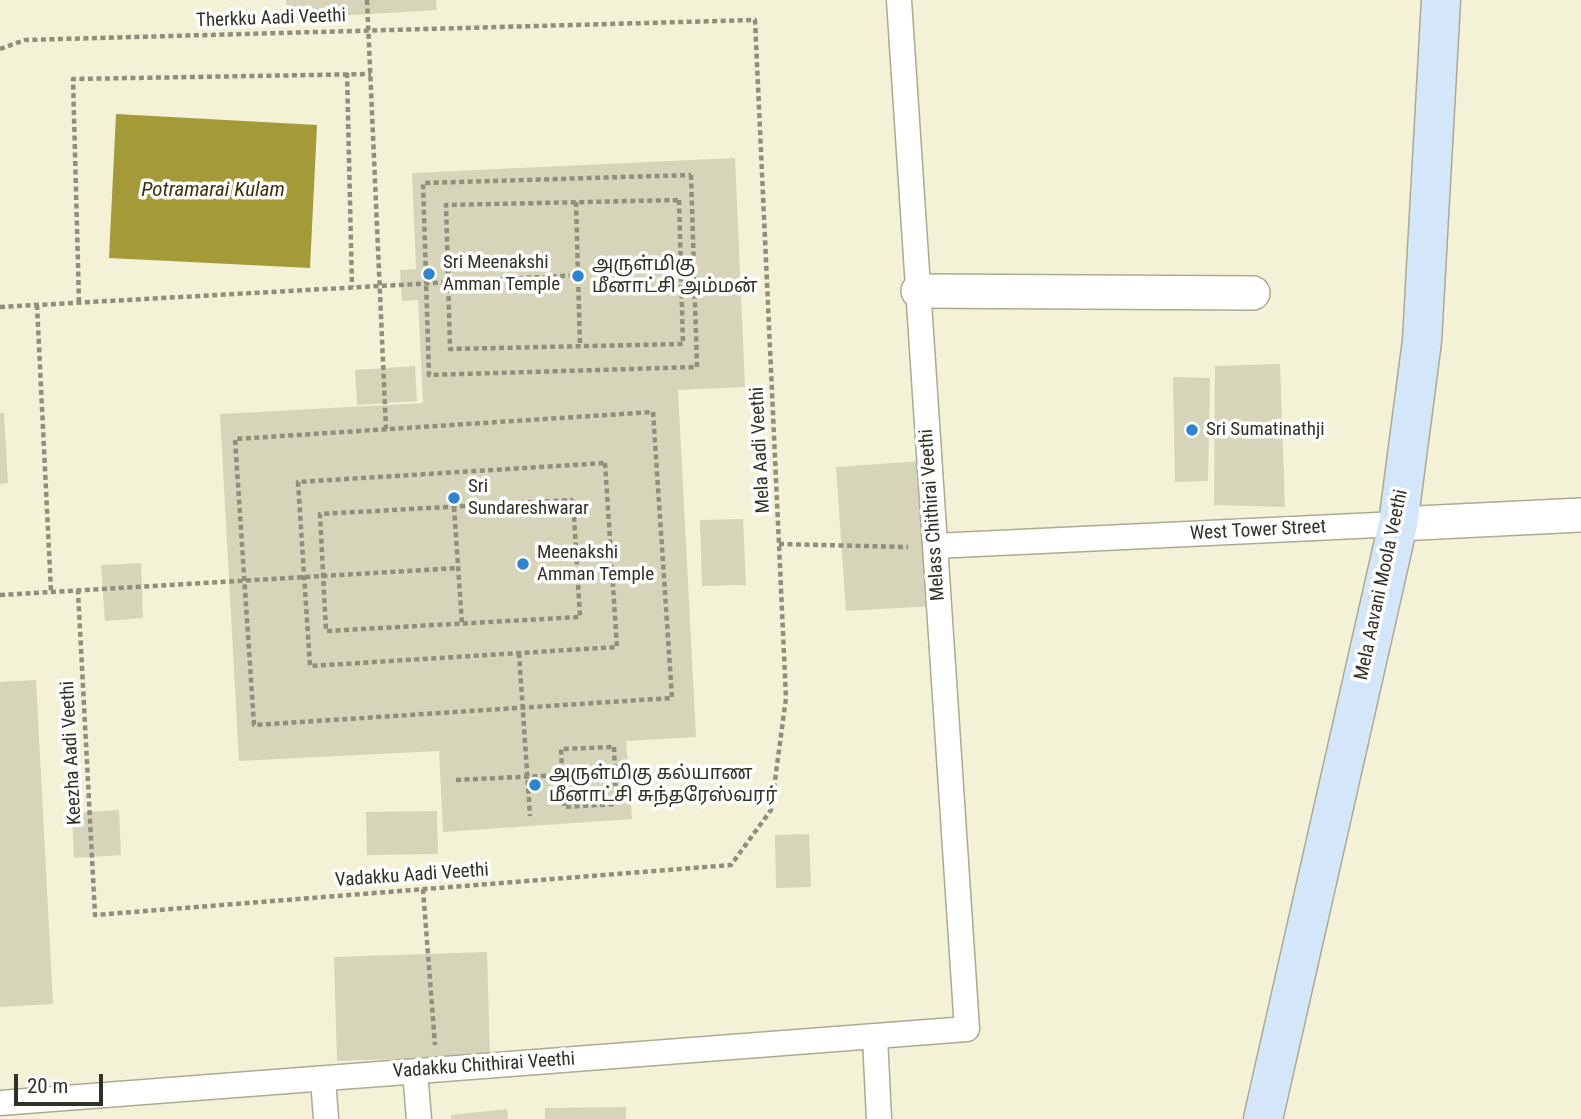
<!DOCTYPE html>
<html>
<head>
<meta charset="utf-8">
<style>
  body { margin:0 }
  #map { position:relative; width:1581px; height:1119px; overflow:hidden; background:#f3f2d6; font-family:"Roboto Condensed",sans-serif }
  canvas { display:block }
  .scale { position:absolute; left:14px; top:1074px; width:89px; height:32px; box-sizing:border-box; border:4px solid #323127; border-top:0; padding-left:9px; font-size:21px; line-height:24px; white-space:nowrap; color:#323127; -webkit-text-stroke:5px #fff; paint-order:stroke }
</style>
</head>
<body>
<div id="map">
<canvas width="1581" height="1119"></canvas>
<div class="scale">20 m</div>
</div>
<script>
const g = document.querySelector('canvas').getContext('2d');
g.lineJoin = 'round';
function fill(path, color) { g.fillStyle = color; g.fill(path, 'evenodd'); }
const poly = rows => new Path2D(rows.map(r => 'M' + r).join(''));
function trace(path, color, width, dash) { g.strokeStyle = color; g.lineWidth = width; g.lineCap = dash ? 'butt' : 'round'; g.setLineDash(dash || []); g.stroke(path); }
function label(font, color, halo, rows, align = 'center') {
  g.font = font + ' "Roboto Condensed","Noto Sans Tamil",sans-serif'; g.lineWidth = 7; g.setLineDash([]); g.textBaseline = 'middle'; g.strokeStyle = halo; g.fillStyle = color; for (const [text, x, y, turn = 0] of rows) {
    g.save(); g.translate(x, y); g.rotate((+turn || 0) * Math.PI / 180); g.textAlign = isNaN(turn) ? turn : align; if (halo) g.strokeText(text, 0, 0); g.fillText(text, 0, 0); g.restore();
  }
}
fill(poly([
  [116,114,317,125,310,268,109,258]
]), '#a49b38');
fill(poly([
  [286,0,436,0,437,10,287,19],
  [735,158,745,387,678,390,696,737,626,741,632,819,443,832,439,751,239,761,220,414,423,403,418,300,402,301,400,270,416,269,412,173],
  [1280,364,1285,507,1214,505,1215,366],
  [415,366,417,401,357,405,355,370],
  [1173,377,1210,378,1208,481,1175,482],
  [0,413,4,413,8,483,0,484],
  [922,461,932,606,846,611,836,467],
  [743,519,746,585,702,586,700,520],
  [141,563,143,618,105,621,101,565],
  [36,680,53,1004,0,1007,0,682],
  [119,810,121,855,74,858,72,813],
  [437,811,438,854,367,855,366,812],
  [809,834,811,887,776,888,775,835],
  [487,952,490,1056,337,1061,334,957],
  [626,1107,626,1119,545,1119,545,1108],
  [507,1109,508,1119,451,1119,451,1115]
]), '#d6d5ba');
const pedestrian = poly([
  [935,546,1398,524],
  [875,1037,879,1119],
  [415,1072,419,1119],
  [323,1079,326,1119],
  [0,1103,967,1029,899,0]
]);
const minor = poly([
  [918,291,1253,293],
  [1398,524,1581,515]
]);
const secondary = poly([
  [1263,1119,1398,524,1422,341,1441,0]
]);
trace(pedestrian, '#acaa90', 27);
trace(minor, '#acaa90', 36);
trace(secondary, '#acaa90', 41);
trace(poly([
  [367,0,386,429],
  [0,49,25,40,755,20,786,698,771,810,731,865,95,915,78,591],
  [347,73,352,287],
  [691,175,697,367,429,375,423,183,691,175],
  [679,200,683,344,450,349,446,205,679,200],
  [576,202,580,346],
  [79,302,73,79,371,74],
  [37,305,51,592],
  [0,307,578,275],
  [653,412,672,698,254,725,235,439,653,412],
  [605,463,617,647,310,666,298,482,605,463],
  [573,500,580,617,326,631,320,514,573,500],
  [454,507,462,624],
  [779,544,908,547],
  [0,595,458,568],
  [519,653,530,816],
  [614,747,616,804,564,807,561,749,614,747],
  [456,780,562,775],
  [423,889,435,1045]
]), '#908f7c', 4.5, [5, 3.5]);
trace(pedestrian, '#fff', 24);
trace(minor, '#fff', 33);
trace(secondary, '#d4e6f9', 38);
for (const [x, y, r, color] of [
  [429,274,7,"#2e83d2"],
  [578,276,7,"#2e83d2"],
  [1192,430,7,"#2e83d2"],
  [454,498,7,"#2e83d2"],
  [523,564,7,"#2e83d2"],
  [535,785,7,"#2e83d2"]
]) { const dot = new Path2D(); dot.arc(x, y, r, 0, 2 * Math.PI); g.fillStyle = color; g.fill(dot); trace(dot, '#fff', 2.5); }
label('19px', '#323127', '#fff', [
  ["Therkku Aadi Veethi",271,19,-2],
  ["Mela Aadi Veethi",761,450,-93],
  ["Melass Chithirai Veethi",933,515,-94],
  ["West Tower Street",1258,531,-3],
  ["Mela Aavani Moola Veethi",1382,585,-78],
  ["Keezha Aadi Veethi",72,753,-93],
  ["Vadakku Aadi Veethi",412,876,-4],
  ["Vadakku Chithirai Veethi",484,1066,-4]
]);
label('19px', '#323127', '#fff', [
  ["Sri Meenakshi",443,263],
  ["Amman Temple",443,285],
  ["அருள்மிகு",592,265],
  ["மீனாட்சி அம்மன்",592,287],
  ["Sri Sumatinathji",1206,430],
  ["Sri",468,487],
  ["Sundareshwarar",468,509],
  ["Meenakshi",537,553],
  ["Amman Temple",537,575],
  ["அருள்மிகு கல்யாண",549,774],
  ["மீனாட்சி சுந்தரேஸ்வரர்",549,796]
], 'left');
label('italic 21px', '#38340a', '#fff', [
  ["Potramarai Kulam",213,191]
]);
</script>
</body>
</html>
